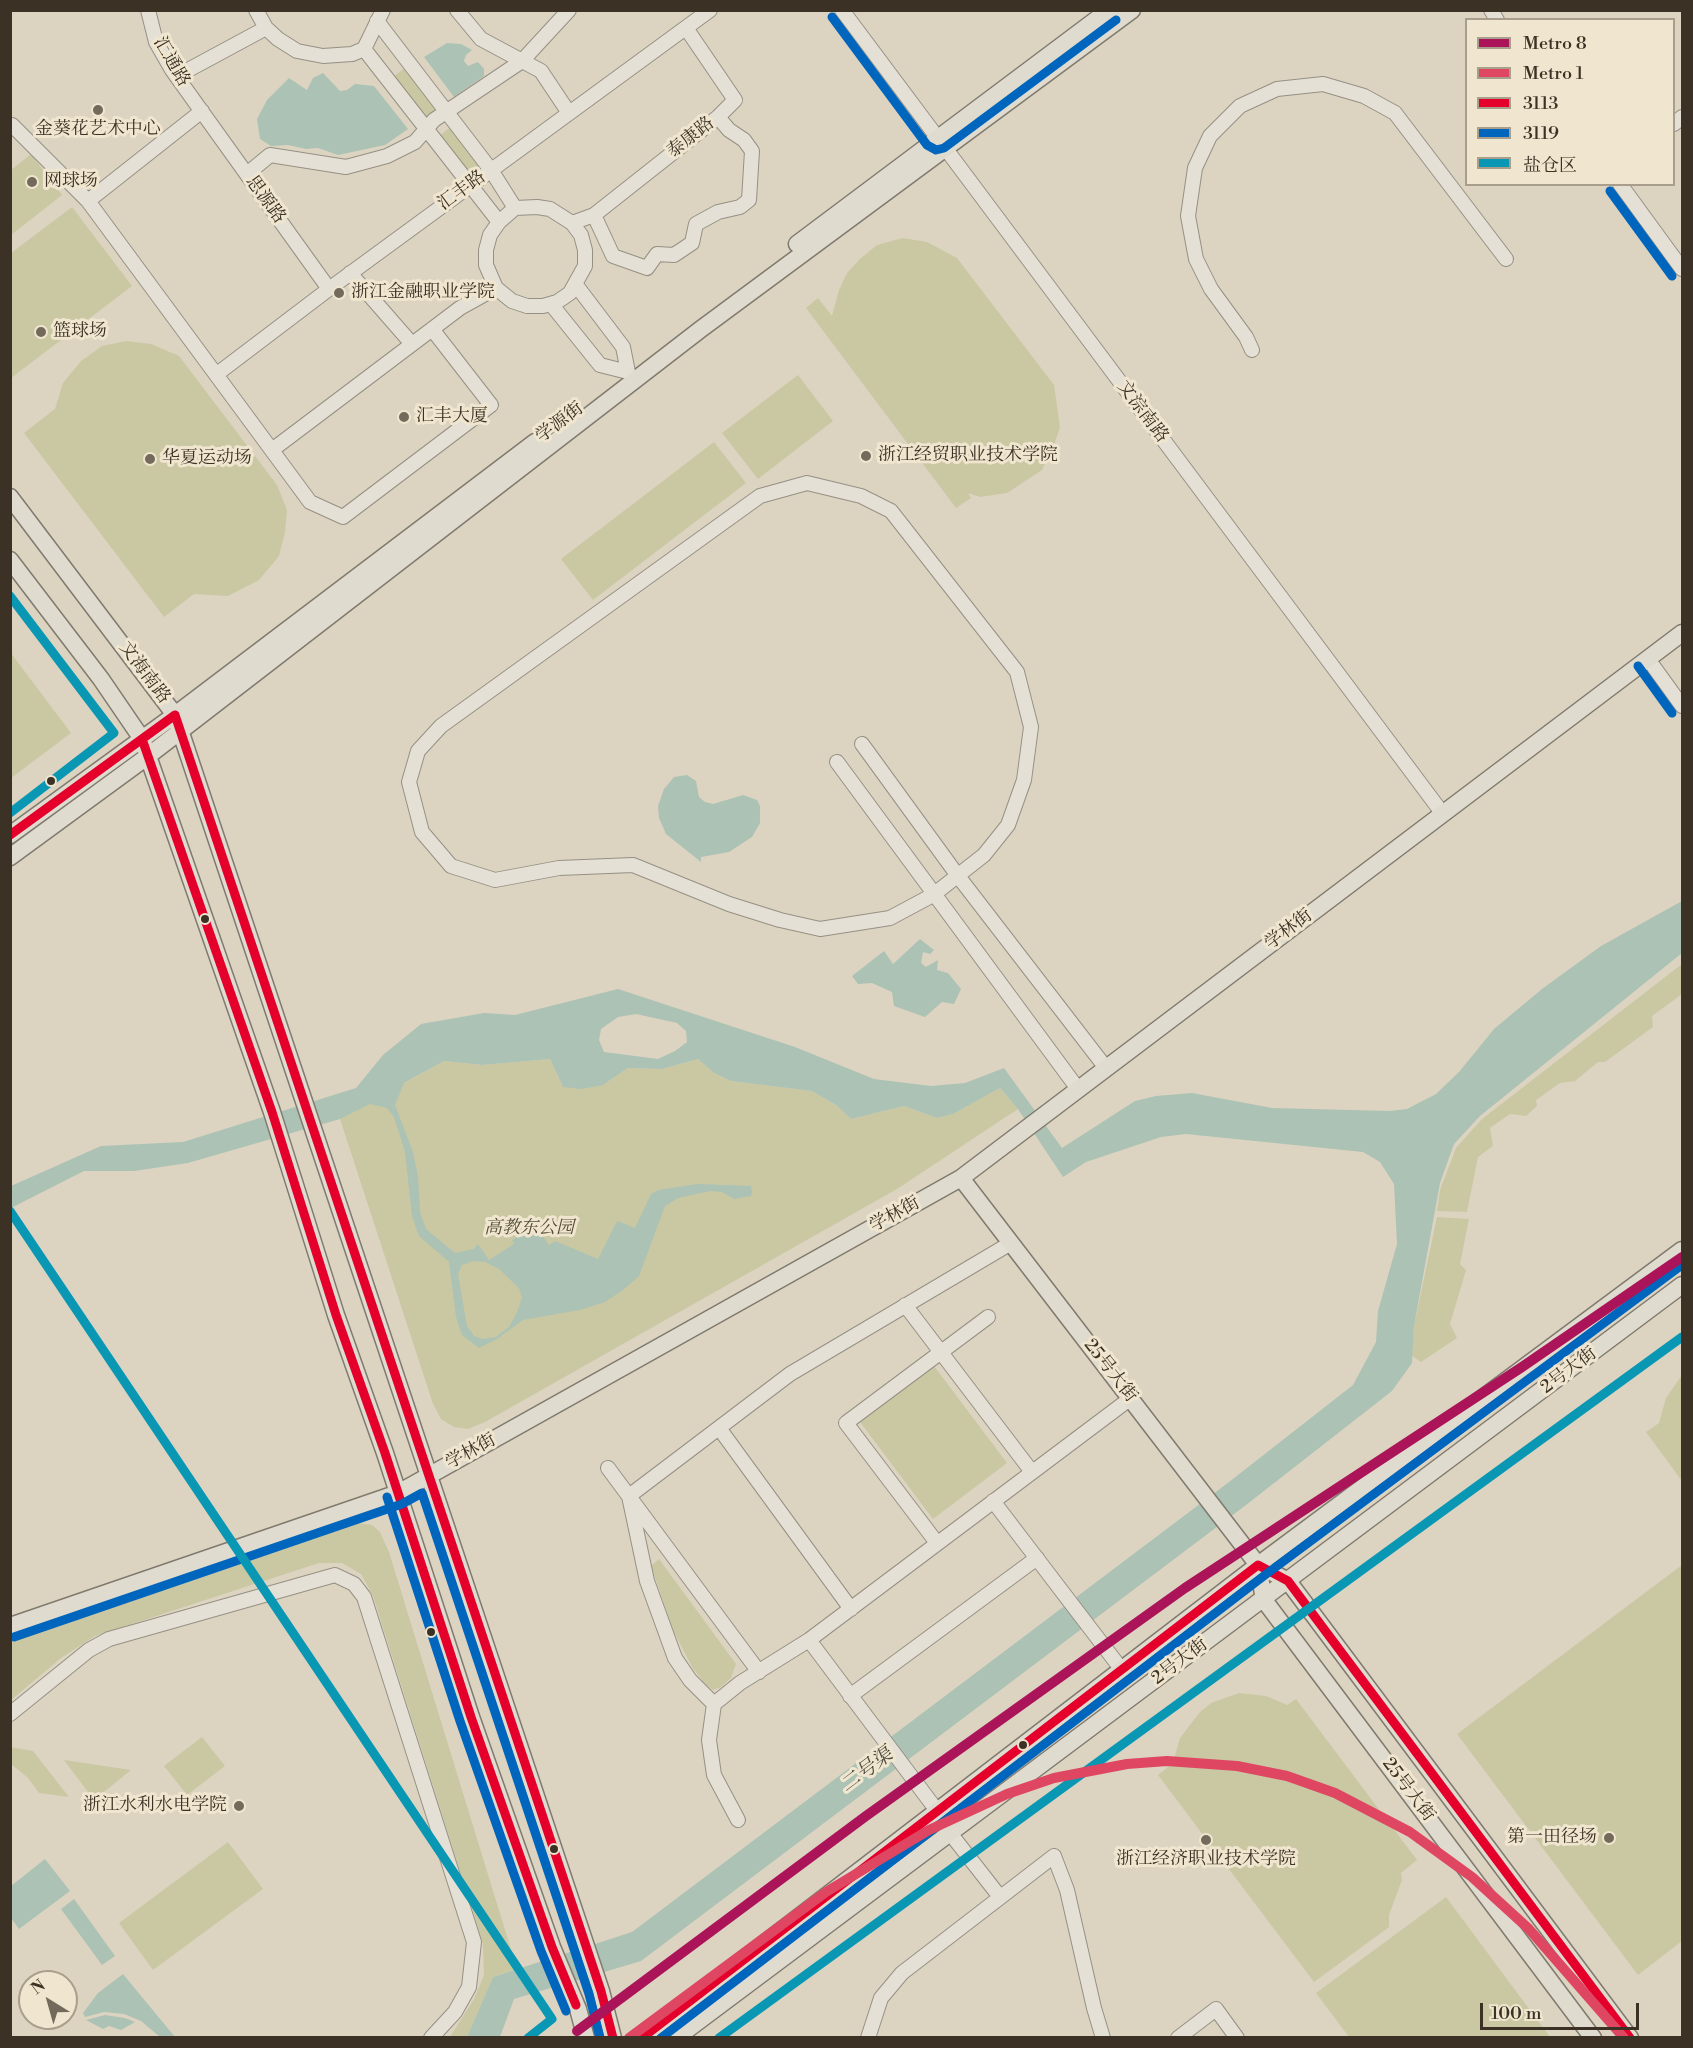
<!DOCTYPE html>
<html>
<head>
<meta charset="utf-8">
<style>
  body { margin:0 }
  #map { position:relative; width:1693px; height:2048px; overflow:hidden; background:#dcd4c1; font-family:"Libre Bodoni","Noto Serif SC",serif }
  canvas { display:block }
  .frame { position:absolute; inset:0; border:12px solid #3b3124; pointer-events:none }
  .legend { position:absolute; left:1465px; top:18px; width:210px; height:168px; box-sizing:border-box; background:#f0e6cf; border:2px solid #a89e8b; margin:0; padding:8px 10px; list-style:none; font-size:18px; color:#3b3124 }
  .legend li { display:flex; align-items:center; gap:12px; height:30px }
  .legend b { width:30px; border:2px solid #a89e8b }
  .north { position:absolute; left:18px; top:1970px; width:60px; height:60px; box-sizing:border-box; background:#f0e6cf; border:2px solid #a89e8b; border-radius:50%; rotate:323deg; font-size:16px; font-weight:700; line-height:24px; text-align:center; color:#3b3124 }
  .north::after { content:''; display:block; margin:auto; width:21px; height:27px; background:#736a5b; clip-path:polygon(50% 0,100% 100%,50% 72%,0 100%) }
  .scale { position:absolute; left:1480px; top:2003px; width:159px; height:27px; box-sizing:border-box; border:3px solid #3b3124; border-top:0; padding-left:8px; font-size:18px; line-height:21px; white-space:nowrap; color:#3b3124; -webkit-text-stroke:4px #f0e6cf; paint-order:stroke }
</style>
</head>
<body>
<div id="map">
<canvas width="1693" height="2048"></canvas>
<div class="frame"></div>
<ul class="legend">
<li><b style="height:8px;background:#ac145a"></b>Metro 8</li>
<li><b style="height:8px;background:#df4661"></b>Metro 1</li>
<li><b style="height:8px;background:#e4002b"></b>3113</li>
<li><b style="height:8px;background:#0065bd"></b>3119</li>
<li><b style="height:8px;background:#0997b4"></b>盐仓区</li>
</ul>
<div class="north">N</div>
<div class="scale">100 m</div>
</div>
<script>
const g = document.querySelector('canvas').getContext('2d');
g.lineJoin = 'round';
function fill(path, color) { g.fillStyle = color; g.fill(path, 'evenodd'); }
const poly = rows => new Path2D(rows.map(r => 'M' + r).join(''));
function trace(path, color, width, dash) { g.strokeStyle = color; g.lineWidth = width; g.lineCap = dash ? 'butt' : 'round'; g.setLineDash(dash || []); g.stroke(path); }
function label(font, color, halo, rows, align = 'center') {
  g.font = font + ' "Libre Bodoni","Noto Serif SC",serif'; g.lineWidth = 6; g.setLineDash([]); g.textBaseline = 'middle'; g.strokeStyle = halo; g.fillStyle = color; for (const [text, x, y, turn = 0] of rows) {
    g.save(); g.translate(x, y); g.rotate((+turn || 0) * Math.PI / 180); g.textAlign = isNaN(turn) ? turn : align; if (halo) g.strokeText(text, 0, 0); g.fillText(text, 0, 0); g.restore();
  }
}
fill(poly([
  [406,67,438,109,424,119,393,77],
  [452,126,484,169,470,179,438,137],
  [31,154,62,195,11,235,11,170],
  [72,207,132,286,11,378,11,253],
  [903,238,927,242,957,258,1054,385,1060,428,1053,447,1042,470,1007,493,980,497,968,493,971,498,956,508,806,308,818,298,832,316,839,290,847,273,860,259,877,245],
  [126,341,151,344,179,356,277,485,287,510,285,532,279,556,259,580,228,596,194,594,164,617,24,433,55,409,63,383,81,361,102,346],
  [798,375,833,421,758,479,722,433],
  [714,442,746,483,593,600,561,559],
  [10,652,71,733,11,778,10,778],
  [1682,964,1682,994,1652,1016,1653,1027,1605,1062,1598,1062,1575,1081,1560,1083,1536,1100,1537,1106,1526,1116,1510,1114,1490,1128,1493,1146,1478,1157,1467,1212,1437,1211,1440,1190,1456,1148,1482,1119],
  [550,1059,563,1087,603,1085,628,1068,662,1069,698,1059,714,1073,731,1081,812,1091,836,1105,851,1119,904,1106,937,1118,953,1114,1000,1088,1018,1109,897,1189,485,1422,468,1429,454,1427,441,1419,433,1404,340,1119,444,1061,482,1065],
  [1437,1217,1469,1219,1460,1264,1466,1270,1450,1324,1457,1338,1421,1362,1412,1356,1414,1326],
  [934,1366,1007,1463,933,1519,860,1422],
  [1682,1375,1682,1481,1646,1432,1659,1423,1666,1398],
  [357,1523,372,1525,380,1532,389,1552,517,1969,493,1977,467,2037,450,2037,474,1999,484,1975,483,1944,373,1596,361,1574,342,1563,319,1563,95,1636,61,1658,11,1700,10,1642,329,1528],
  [659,1559,736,1664,731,1678,721,1687,713,1690,705,1684,692,1667,674,1632,651,1566],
  [1682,1565,1682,1941,1638,1975,1457,1734],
  [1239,1693,1266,1696,1287,1705,1296,1699,1417,1860,1401,1873,1402,1880,1389,1915,1389,1927,1314,1982,1158,1775,1173,1763,1180,1738,1200,1712,1211,1703],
  [202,1737,225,1766,187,1795,164,1766],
  [10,1747,33,1751,69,1797,39,1793,28,1778,11,1764],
  [64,1760,131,1770,94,1800],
  [228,1842,263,1889,153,1970,119,1923],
  [1446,1897,1550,2037,1349,2037,1316,1993]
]), '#c9c8a3');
fill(poly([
  [447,43,461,44,472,50,466,55,464,61,468,66,478,62,484,69,484,76,454,97,424,57],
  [323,73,340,91,347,90,355,84,374,86,408,129,385,145,338,155,318,148,306,149,288,145,271,146,260,139,257,119,267,100,289,78,307,90,313,78],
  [687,775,696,781,699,797,705,802,713,804,743,795,757,800,760,806,760,823,752,837,729,852,701,857,701,862,666,834,659,818,658,806,664,789,674,777],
  [1682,901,1682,953,1480,1116,1454,1144,1440,1183,1414,1326,1412,1363,1392,1391,1246,1505,641,1961,514,1999,500,2037,467,2037,493,1977,632,1932,1229,1482,1353,1385,1376,1342,1378,1311,1397,1244,1394,1184,1380,1162,1363,1152,1186,1134,1161,1137,1086,1162,1063,1177,1018,1109,1000,1088,953,1114,937,1118,904,1106,851,1119,836,1105,812,1091,731,1081,714,1073,698,1059,662,1069,628,1068,603,1085,581,1089,563,1087,550,1059,482,1065,444,1061,404,1083,395,1105,413,1152,418,1176,420,1212,426,1229,455,1253,474,1249,478,1244,489,1260,514,1244,512,1240,535,1225,549,1245,555,1241,598,1259,617,1221,635,1228,651,1194,659,1190,697,1184,751,1186,752,1192,751,1196,734,1199,722,1192,710,1191,678,1198,665,1206,639,1276,623,1290,605,1302,580,1310,523,1320,497,1339,479,1348,462,1335,456,1317,449,1262,419,1236,412,1216,405,1152,394,1117,387,1108,370,1104,340,1119,188,1163,134,1171,84,1171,11,1208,11,1186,101,1146,183,1142,356,1088,383,1055,421,1024,484,1013,515,1015,618,989,795,1047,874,1079,931,1086,965,1083,1004,1068,1062,1148,1135,1101,1156,1096,1192,1093,1272,1108,1390,1111,1407,1109,1436,1094,1459,1072,1494,1029,1542,989,1601,946],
  [636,1014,677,1023,686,1031,687,1042,675,1051,658,1059,604,1052,599,1040,601,1029,618,1017],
  [473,1261,485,1262,499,1269,519,1288,522,1298,517,1312,509,1327,496,1337,483,1339,474,1336,467,1326,458,1274,462,1265],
  [920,939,934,950,930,954,923,952,921,963,926,967,938,960,937,970,948,973,961,989,954,1004,942,1002,925,1017,894,1006,892,992,872,983,858,984,852,976,884,951,893,964],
  [45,1859,70,1891,19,1929,11,1918,11,1886],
  [74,1899,115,1956,102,1965,61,1909],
  [123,1974,175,2037,160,2037,141,2021,124,2014,104,2012,85,2017,83,2013,98,1993],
  [105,2015,125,2018,135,2022,121,2030,109,2026,103,2029,86,2020]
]), '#acc2b4');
const minor = poly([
  [148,10,156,42,172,70,329,289],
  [256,10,266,28,278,39,297,51,323,56,352,54,364,49,383,10],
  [457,10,481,39,541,71,569,113],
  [842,10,1443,814],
  [1491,10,1497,20],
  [377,21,491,170,515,208],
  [364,49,499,222],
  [177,76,266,28],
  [1674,124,1682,117],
  [12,125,88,201,310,502,343,517,491,405,432,329],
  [247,174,270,155,346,167,387,156,415,142,434,120,522,61,569,10],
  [1620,184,1682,269],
  [88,201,202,111],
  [537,207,550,209,572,223,581,235,585,250,585,266,570,293,557,302,543,306,527,306,512,301,496,288,486,265,486,250,490,235,499,222,515,208,537,207],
  [594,215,613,256,647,268,657,254,674,255,692,243,696,224,718,212,740,207,749,200,752,151,744,140,729,130,718,117],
  [572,223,594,215,718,117,735,100,686,28],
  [350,273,412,344],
  [551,304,600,365,628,372,623,347,576,285],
  [1252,350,1246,337,1211,289,1196,259,1188,216,1195,168,1210,136,1240,106,1277,89,1323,84,1364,96,1395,113,1506,259],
  [217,374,329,289,710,10],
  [272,450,460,308,496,288],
  [807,483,861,496,891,511,1017,672,1031,727,1024,780,1008,825,984,855,933,895,890,918,820,929,780,920,729,904,633,865,559,868,495,880,451,866,422,832,409,782,418,751,441,726,760,496,807,483],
  [1648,659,1682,706],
  [862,744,958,876,1106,1068],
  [837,762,1078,1089],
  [905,1305,1032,1472],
  [719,1428,851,1609],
  [608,1468,759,1672],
  [993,1501,1122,1670],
  [937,1543,846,1423,988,1317],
  [809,1640,938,1812],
  [850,1696,1037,1558],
  [714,1704,690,1680,675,1658,647,1581,629,1496,790,1374,1011,1243],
  [10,1714,89,1650,109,1639,335,1575,354,1584,364,1597,474,1942,469,1987,455,2012,431,2038],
  [738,1820,714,1775,709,1740,714,1704,740,1683,809,1640,1131,1398],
  [950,1833,1000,1897],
  [868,2038,881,1998,902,1973,1054,1856,1067,1890,1094,2008,1103,2038],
  [1178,2038,1216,2009,1237,2038]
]);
const major = poly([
  [797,244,1109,10],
  [10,497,175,715,601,1991,613,2038],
  [10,560,101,679,142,739,272,1112,336,1315,385,1453,471,1717,552,1947,578,2009,586,2038],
  [10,835,175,715,535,442],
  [10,857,148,756,701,329,1132,10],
  [961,1178,1258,1565,1288,1581,1630,2038],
  [1258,1565,1264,1600,1593,2038],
  [10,1626,398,1493,961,1178,1682,633],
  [641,2038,1258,1565,1682,1250],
  [676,2038,1682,1285]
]);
trace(minor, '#969084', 16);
trace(major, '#807a6e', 19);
trace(minor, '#e4e0d6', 14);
trace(major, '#dfdbcf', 16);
trace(poly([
  [142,739,272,1112,336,1315,385,1453,471,1717,552,1947,576,2005],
  [10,835,175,715,601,1991,613,2038],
  [642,2038,1258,1565,1288,1581,1630,2038]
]), '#e4002b', 9);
trace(poly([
  [832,17,927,145,936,150,944,148,1116,20],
  [1610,191,1672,276],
  [1638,666,1672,713],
  [387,1497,460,1721,541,1951,566,2011],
  [14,1637,402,1504,422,1493,589,1994,600,2038],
  [661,2038,1265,1575,1682,1265]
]), '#0065bd', 9);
trace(poly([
  [10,596,114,733,10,813],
  [10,1211,552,2019,528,2038],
  [719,2038,1682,1337]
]), '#0997b4', 9);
trace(poly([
  [577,2031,866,1816,1185,1588,1522,1367,1682,1257]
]), '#ac145a', 10);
trace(poly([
  [629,2038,826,1892,929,1830,1007,1794,1054,1778,1127,1764,1167,1761,1237,1766,1287,1776,1335,1793,1410,1832,1472,1877,1529,1929,1624,2038]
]), '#df4661', 10);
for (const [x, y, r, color] of [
  [98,110,6,"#736a5b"],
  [32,182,6,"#736a5b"],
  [339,293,6,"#736a5b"],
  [41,332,6,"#736a5b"],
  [404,417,6,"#736a5b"],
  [866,456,6,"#736a5b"],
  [150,459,6,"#736a5b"],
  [51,781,5,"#3b3124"],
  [205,919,5,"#3b3124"],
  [431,1632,5,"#3b3124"],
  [1023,1745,5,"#3b3124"],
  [239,1806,6,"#736a5b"],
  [1609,1838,6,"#736a5b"],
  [1206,1840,6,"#736a5b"],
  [554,1849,5,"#3b3124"]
]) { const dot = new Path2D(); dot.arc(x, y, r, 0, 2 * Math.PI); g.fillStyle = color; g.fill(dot); trace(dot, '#f0e6cf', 2); }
label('18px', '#3b3124', '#f0e6cf', [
  ["汇通路",171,62,60],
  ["泰康路",691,138,-38],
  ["汇丰路",462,191,-36],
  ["思源路",265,200,54],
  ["文淙南路",1142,412,53],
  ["学源街",560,423,-37],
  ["文海南路",144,673,53],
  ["学林街",1289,930,-37],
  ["学林街",895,1215,-29],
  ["25号大街",1110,1371,52],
  ["2号大街",1569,1371,-37],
  ["学林街",471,1452,-29],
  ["2号大街",1180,1662,-37],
  ["25号大街",1408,1790,53]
]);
label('18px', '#3b3124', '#f0e6cf', [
  ["金葵花艺术中心",98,130,"center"],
  ["网球场",44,182],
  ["浙江金融职业学院",351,293],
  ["篮球场",53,332],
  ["汇丰大厦",416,417],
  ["浙江经贸职业技术学院",878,456],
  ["华夏运动场",162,459],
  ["浙江水利水电学院",227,1806,"right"],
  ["第一田径场",1597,1838,"right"],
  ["浙江经济职业技术学院",1206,1860,"center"]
], 'left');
label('italic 18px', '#544d38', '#f0e6cf', [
  ["高教东公园",529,1229]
]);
label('italic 20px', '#4d4c40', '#f0e6cf', [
  ["二号渠",867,1771,-37]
]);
</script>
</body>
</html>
